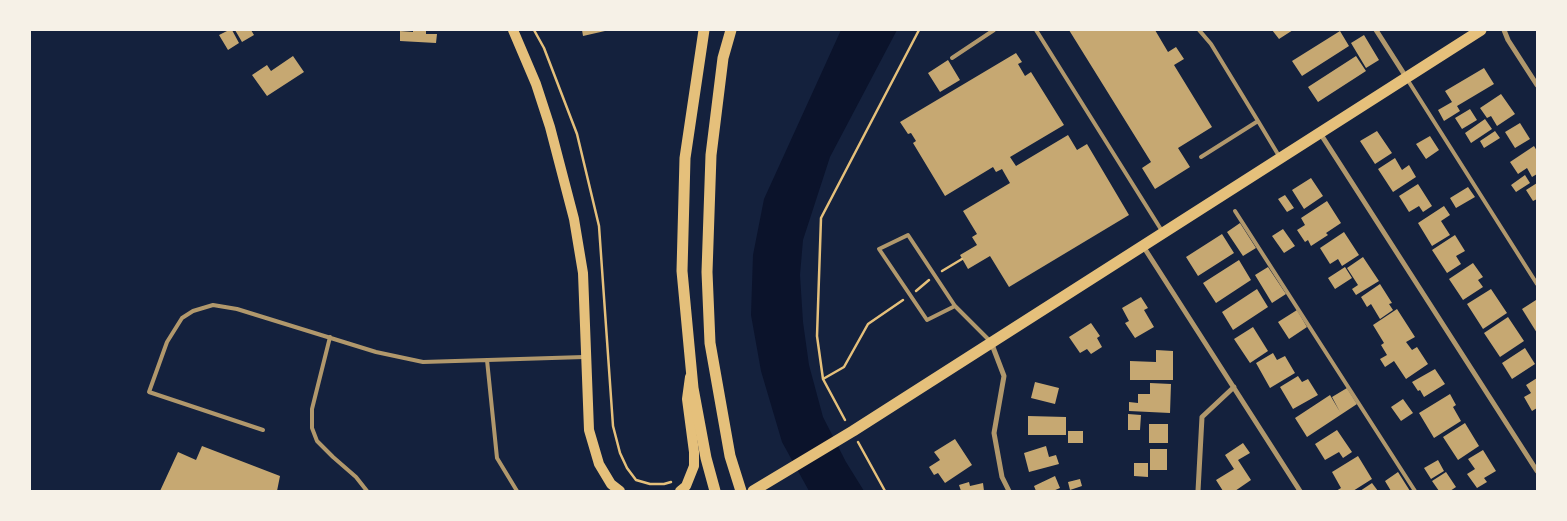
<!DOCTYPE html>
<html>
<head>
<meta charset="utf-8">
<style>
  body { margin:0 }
  #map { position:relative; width:1567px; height:521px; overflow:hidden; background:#14213d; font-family:"Roboto Condensed",sans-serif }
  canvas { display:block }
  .frame { position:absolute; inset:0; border:31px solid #f6f1e7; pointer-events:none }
</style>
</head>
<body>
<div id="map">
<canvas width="1567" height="521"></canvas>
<div class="frame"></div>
</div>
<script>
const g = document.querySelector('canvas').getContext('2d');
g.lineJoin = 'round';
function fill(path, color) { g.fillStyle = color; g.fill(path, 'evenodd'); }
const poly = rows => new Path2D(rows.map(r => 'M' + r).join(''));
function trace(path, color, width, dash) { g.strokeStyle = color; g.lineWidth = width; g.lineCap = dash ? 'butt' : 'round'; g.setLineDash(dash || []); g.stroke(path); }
fill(poly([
  [841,30,897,30,830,157,803,240,800,275,803,322,809,365,823,417,846,462,864,491,809,491,782,442,761,371,751,315,753,255,764,199]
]), '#0b132b');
fill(poly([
  [229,30,232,30,239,43,228,50,219,35],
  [235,30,251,30,254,35,242,42],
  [413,30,426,30,426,34,437,34,436,43,400,41,400,31,413,32],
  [582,30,605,30,605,31,583,36],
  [1069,30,1155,30,1168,52,1176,47,1184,59,1174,65,1212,127,1178,148,1190,167,1155,189,1142,168,1151,162],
  [1272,30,1293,30,1279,39],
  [1340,31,1349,46,1302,76,1292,61],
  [1364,35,1379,60,1366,68,1351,43],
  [1016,53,1022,62,1018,64,1025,76,1031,72,1064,125,1010,157,1016,166,1068,135,1077,150,1087,144,1129,215,1009,287,990,256,968,269,960,255,977,245,972,237,977,234,963,211,1010,183,1002,169,996,172,993,167,945,196,913,143,916,141,911,133,908,134,900,122],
  [293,56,304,72,267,96,252,75,267,65,271,71],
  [1356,56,1366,71,1318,102,1308,87],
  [948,60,960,80,940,92,928,73],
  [1484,68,1494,84,1457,106,1460,111,1444,121,1438,110,1452,102,1445,91],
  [1501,94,1515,114,1497,126,1491,116,1487,118,1480,108],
  [1470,109,1477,120,1462,129,1455,118],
  [1485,119,1492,129,1471,143,1465,133],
  [1520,123,1530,139,1515,148,1505,132],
  [1377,131,1392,153,1375,164,1360,141],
  [1495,131,1500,138,1484,148,1480,141],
  [1430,136,1439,150,1426,159,1416,144],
  [1534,146,1537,151,1537,174,1532,177,1527,168,1518,174,1510,162],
  [1395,158,1402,170,1409,165,1416,177,1393,192,1378,169],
  [1525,175,1530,183,1516,192,1511,185],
  [1311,178,1323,196,1304,209,1292,190],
  [1537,183,1537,199,1533,201,1526,190],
  [1418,184,1432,206,1423,212,1419,206,1409,212,1399,196],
  [1468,187,1475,197,1456,208,1450,198],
  [1285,195,1294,208,1287,212,1278,199],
  [1327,201,1341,223,1326,233,1328,235,1311,246,1308,240,1305,242,1297,230,1305,225,1301,218],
  [1444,206,1450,215,1441,221,1450,235,1432,246,1418,223],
  [1240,223,1256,248,1243,256,1227,232],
  [1283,229,1295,246,1284,253,1272,236],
  [1344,232,1359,255,1342,266,1338,259,1330,264,1320,248],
  [1222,234,1234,253,1198,276,1186,257],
  [1455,235,1465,251,1456,256,1461,264,1447,273,1432,250],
  [1363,257,1379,281,1356,295,1352,289,1358,285,1347,268],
  [1239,260,1251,280,1216,303,1203,283],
  [1473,263,1483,277,1478,280,1483,287,1463,300,1449,279],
  [1268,267,1286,294,1272,303,1255,275],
  [1345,267,1352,278,1335,289,1328,278],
  [1380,284,1392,303,1389,304,1393,310,1380,319,1371,304,1367,307,1361,297],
  [1257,289,1268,307,1233,330,1222,312],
  [1491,289,1507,313,1483,329,1467,304],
  [1141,297,1148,308,1144,310,1154,327,1135,338,1125,323,1129,321,1122,308],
  [1536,300,1537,302,1537,333,1522,309],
  [1397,309,1415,337,1406,342,1412,350,1417,347,1428,364,1406,379,1394,361,1385,367,1380,359,1387,355,1381,345,1384,343,1373,325],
  [1297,310,1307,327,1289,339,1278,322],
  [1508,317,1524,341,1500,357,1484,333],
  [1091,323,1100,336,1097,338,1102,347,1091,354,1087,349,1080,353,1069,337],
  [1253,327,1268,351,1250,363,1234,339],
  [1525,348,1535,364,1512,379,1502,363],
  [1156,350,1173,351,1173,380,1130,380,1130,361,1156,362],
  [1273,353,1277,360,1285,356,1295,373,1270,388,1256,363],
  [1435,369,1445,384,1424,397,1420,390,1418,391,1412,382],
  [1298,376,1302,382,1308,379,1318,395,1293,409,1280,387],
  [1537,378,1537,408,1532,411,1524,397,1531,393,1526,385],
  [1035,382,1059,388,1055,404,1031,398],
  [1150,383,1171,384,1170,413,1129,411,1129,402,1138,403,1138,394,1150,394],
  [1347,388,1357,404,1307,437,1295,418,1330,395,1340,412,1332,397],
  [1450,394,1456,405,1453,407,1461,421,1434,438,1419,413],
  [1403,399,1413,413,1401,421,1391,407],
  [1128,414,1141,415,1140,430,1128,430],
  [1028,416,1066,417,1066,435,1028,435],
  [1465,423,1479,446,1458,460,1443,437],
  [1149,424,1168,424,1168,443,1149,443],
  [1337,430,1352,452,1343,458,1339,452,1325,460,1315,444],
  [1068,431,1083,431,1083,443,1068,443],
  [955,439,972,465,945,483,938,473,934,475,929,467,940,460,934,452],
  [1243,443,1250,453,1238,460,1251,480,1235,491,1223,491,1216,480,1234,469,1225,455],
  [202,446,280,476,277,491,160,491,178,452,196,460],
  [1046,446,1049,457,1056,455,1059,464,1029,472,1024,453],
  [1150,449,1167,449,1167,470,1150,470],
  [1483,450,1496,471,1484,478,1487,482,1477,488,1467,474,1475,469,1468,459],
  [1358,456,1372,479,1353,491,1336,491,1341,488,1332,472],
  [1438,460,1444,471,1431,479,1424,468],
  [1134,463,1148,463,1148,477,1134,476],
  [1398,472,1410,491,1391,491,1385,481],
  [1446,472,1456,487,1450,491,1439,491,1432,481],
  [1055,476,1060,488,1053,491,1036,491,1034,486],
  [1080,479,1082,486,1070,490,1068,482],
  [969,482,970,486,983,483,984,491,961,491,959,485],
  [1372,483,1378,491,1360,491]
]), '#c6a872');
trace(poly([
  [534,30,544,48,577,134,599,226,613,426,620,453,627,468,636,480,650,484,664,484,671,482],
  [942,271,962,259],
  [916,291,929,280],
  [823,379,844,367,868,324,903,300],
  [845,420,823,379,817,336,821,218,919,30],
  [858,442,885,491]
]), '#e5c07b', 2.5);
trace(poly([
  [1036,30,1162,231],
  [1199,30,1211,44,1258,121],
  [952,58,994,30],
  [1407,79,1537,284],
  [1201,157,1258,121,1279,156],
  [1235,211,1415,491],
  [955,306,927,320,879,249,908,235,955,306,990,341],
  [330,337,312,409,312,428,317,441,333,457,356,477,367,491],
  [487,360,497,458,517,491],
  [263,430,149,392,167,342,182,318,193,311,213,305,237,309,376,352,423,362,584,357]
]), '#b1986c', 4);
trace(poly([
  [1376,30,1406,77],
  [1504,30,1508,40,1537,85],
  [1320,133,1537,471],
  [1143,246,1300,491],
  [991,342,1004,376,994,433,1002,477,1009,491],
  [1198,491,1202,417,1234,387]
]), '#b1986c', 5);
trace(poly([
  [513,30,536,84,550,127,574,219,583,273,589,430,599,464,611,484,620,491],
  [680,491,686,486,694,466,694,452,687,399,690,377]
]), '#e5c07b', 10);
trace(poly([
  [704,30,685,158,682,271,693,388,706,458,715,491],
  [731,30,723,58,711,155,707,272,710,343,730,456,741,491],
  [753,491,853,431,1481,30]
]), '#e5c07b', 11);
</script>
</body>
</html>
